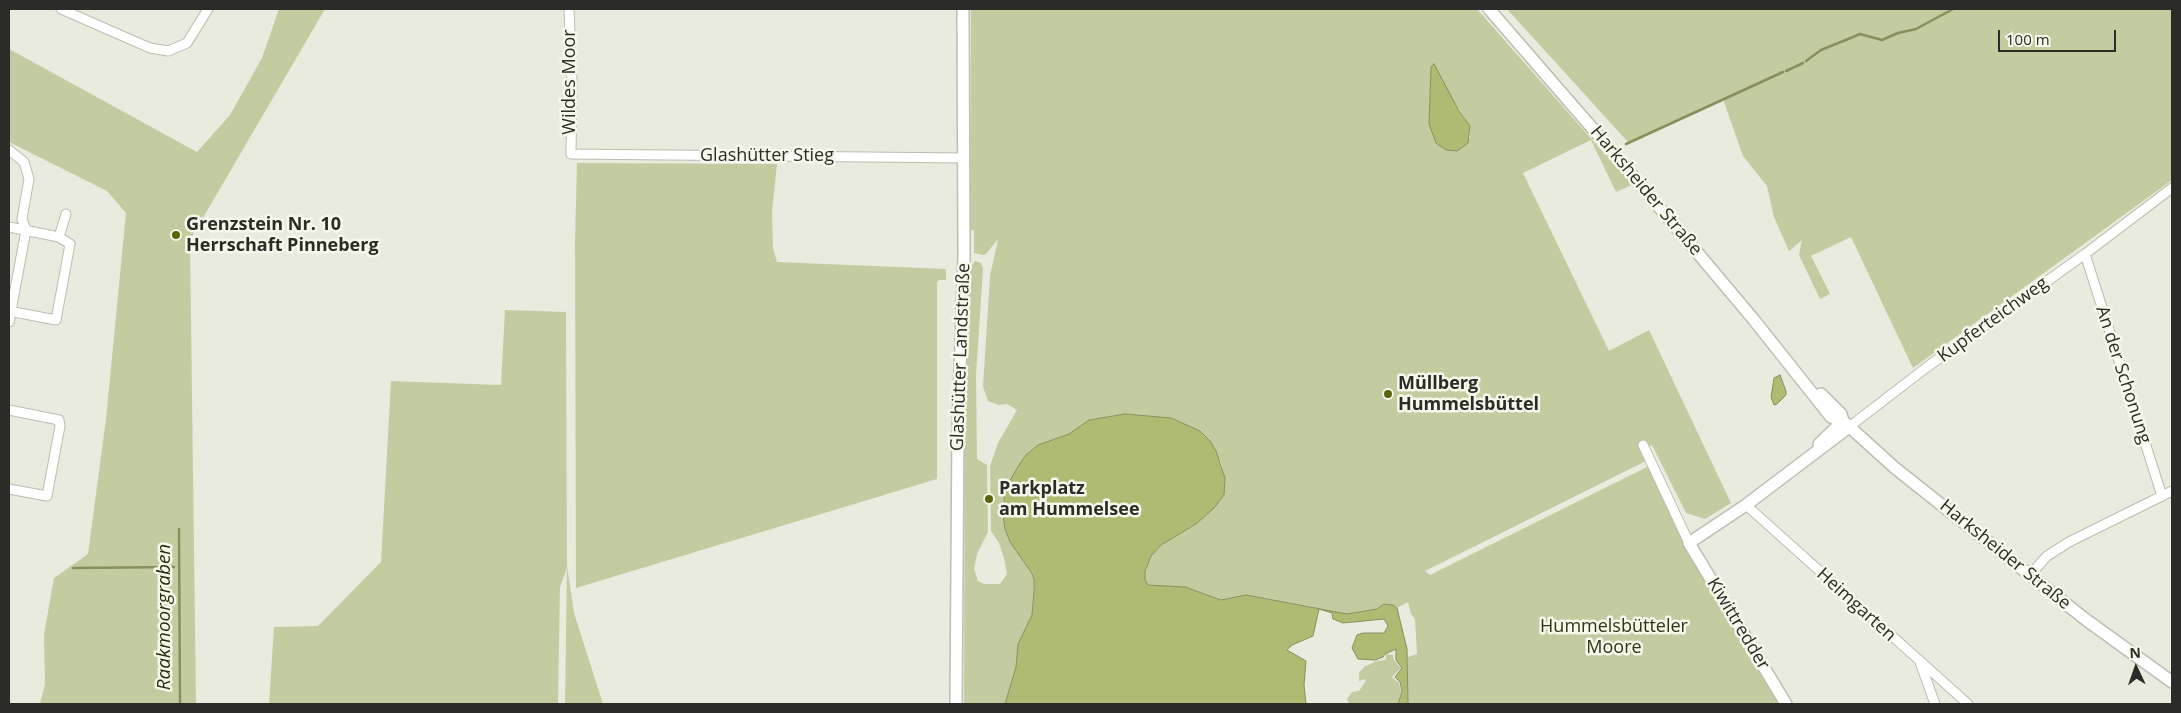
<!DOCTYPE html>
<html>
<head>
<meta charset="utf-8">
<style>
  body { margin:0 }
  #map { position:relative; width:2181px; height:713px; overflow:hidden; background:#e8ebdd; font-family:"Open Sans",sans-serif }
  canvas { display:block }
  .frame { position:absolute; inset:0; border:10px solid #2b2c27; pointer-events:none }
  .north { position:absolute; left:2111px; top:643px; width:50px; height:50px; -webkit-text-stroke:4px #f5f8ea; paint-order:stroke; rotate:357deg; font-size:14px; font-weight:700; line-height:20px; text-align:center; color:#2b2c27 }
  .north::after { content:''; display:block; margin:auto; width:18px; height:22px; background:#2b2c27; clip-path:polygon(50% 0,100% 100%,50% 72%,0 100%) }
  .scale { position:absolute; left:1998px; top:30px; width:118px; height:22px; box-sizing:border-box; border:2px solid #2b2c27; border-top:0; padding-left:6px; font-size:15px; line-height:18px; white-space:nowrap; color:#2b2c27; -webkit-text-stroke:4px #f5f8ea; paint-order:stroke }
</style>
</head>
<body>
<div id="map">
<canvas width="2181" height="713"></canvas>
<div class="frame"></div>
<div class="north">N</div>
<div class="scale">100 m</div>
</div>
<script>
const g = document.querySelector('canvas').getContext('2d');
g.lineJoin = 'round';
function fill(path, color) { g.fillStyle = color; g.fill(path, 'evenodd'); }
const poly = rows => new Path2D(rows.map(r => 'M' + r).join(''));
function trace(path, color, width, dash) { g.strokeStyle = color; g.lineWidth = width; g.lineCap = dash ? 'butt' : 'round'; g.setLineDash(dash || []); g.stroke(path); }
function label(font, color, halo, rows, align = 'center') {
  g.font = font + ' "Open Sans",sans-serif'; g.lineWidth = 5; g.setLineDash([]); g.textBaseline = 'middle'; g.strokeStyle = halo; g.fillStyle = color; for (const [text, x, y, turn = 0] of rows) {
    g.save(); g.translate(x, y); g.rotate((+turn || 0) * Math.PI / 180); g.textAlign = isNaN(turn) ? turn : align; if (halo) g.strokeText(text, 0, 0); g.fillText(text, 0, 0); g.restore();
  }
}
fill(poly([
  [279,9,325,9,190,240,196,704,40,704,45,684,44,634,54,578,88,554,106,419,126,213,107,191,9,142,9,49,197,152,230,115,262,58],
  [971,9,1477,9,1632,185,1616,192,1591,140,1523,173,1609,351,1649,330,1731,503,1705,519,1686,513,1652,445,1641,451,1646,461,1425,571,1430,575,1649,466,1781,704,1408,704,1408,657,1417,654,1415,619,1411,614,1408,602,1397,608,1393,605,1384,604,1377,609,1347,614,1246,595,1221,600,1185,587,1148,585,1145,580,1145,571,1151,556,1161,545,1196,524,1214,508,1222,498,1225,478,1221,462,1200,431,1171,418,1125,414,1089,420,1069,434,1038,445,1026,455,1009,482,1003,502,1005,529,1010,542,1025,562,1034,579,1032,615,1018,644,1016,667,1005,704,964,704,965,393,970,268,975,261,981,263,983,269,976,375,977,459,987,465,988,532,977,554,974,569,978,581,984,584,1000,584,1007,574,1004,558,999,543,991,531,990,466,998,443,1017,410,1007,404,999,405,988,401,983,387,990,276,998,239,986,254,983,255,974,253,974,230,970,230],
  [1431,67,1470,126,1470,138,1446,150,1436,143,1429,124],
  [1507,9,2172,9,2172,180,1913,368,1851,237,1811,256,1830,294,1820,299,1799,255,1802,240,1789,251,1774,217,1767,186,1743,156,1723,99,1628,142],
  [577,163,777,164,772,212,773,248,777,262,946,269,946,280,939,280,937,282,937,479,576,588,575,241],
  [505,310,566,312,567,566,574,613,603,704,565,704,567,568,560,587,558,704,269,704,274,627,318,626,381,562,391,381,501,385],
  [1386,654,1393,655,1394,660,1401,668,1392,677,1399,683,1401,691,1398,703,1349,704,1347,699,1352,692,1359,691,1365,682,1366,679,1359,681,1359,673,1365,666,1371,664,1375,661,1386,660]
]), '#c3cca0');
const water = poly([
  [1434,64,1459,111,1470,126,1468,143,1457,151,1446,150,1436,143,1429,124,1431,67,1434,64],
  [1780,375,1786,391,1786,395,1777,404,1774,405,1771,397,1774,378,1780,375],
  [1125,414,1171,418,1200,431,1210,441,1216,451,1225,478,1224,495,1214,508,1196,524,1161,545,1151,556,1145,571,1145,580,1148,585,1185,587,1221,600,1246,595,1347,614,1377,609,1384,604,1393,605,1397,608,1407,649,1408,704,1398,704,1402,691,1400,682,1395,677,1402,668,1396,660,1396,649,1385,654,1383,657,1375,660,1358,659,1352,648,1357,635,1363,633,1384,633,1388,626,1384,619,1343,623,1333,619,1332,613,1319,609,1313,636,1292,645,1287,650,1306,661,1304,685,1306,704,1005,704,1016,667,1018,644,1032,615,1034,591,1034,579,1031,572,1010,542,1005,529,1003,514,1005,489,1019,465,1026,455,1038,445,1069,434,1089,420,1125,414]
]);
fill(water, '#afbb72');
trace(water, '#87905c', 1);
trace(poly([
  [1806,61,1821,50,1853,37,1860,34,1882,40,1898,33,1916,29,1953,9],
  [1786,71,1803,63],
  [1626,144,1783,72],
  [179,529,180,704],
  [73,568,174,567]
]), '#87905c', 2.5);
const street = poly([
  [61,9,150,48,168,51,187,43,208,9],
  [569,9,572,84,571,154,964,158],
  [9,150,24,162,29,179,22,219,26,230,9,322],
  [9,227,59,237,70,244,56,320,9,311],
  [59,237,66,214],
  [2085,254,2162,496],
  [9,410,59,420,60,426,47,496,9,489],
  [1849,427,1927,367,2085,254,2172,188],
  [1643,445,1689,543],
  [1746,505,1968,704],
  [2030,575,2047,556,2069,542,2172,491],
  [1920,662,1935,704]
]);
const secondary = poly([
  [1489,9,1612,151,1754,320,1831,417,1843,421,1895,468,2085,619,2172,682],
  [1821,394,1841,414,1843,421],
  [1819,444,1843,421],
  [956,704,958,430,964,257,963,9],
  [1786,704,1689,543,1746,505,1849,427]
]);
trace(street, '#bbbeb1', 11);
trace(secondary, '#bbbeb1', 14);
trace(street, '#fff', 9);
trace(secondary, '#fff', 11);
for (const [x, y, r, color] of [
  [176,235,5,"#5a6507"],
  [1388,394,5,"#5a6507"],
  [989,499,5,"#5a6507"]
]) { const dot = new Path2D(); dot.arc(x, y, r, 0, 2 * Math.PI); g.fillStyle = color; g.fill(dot); trace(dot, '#f5f8ea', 2); }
label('18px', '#2b2c27', '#f5f8ea', [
  ["Wildes Moor",570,82,-90],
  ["Glashütter Stieg",767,156],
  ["Harksheider Straße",1646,191,50],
  ["Kupferteichweg",1993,320,-36],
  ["Glashütter Landstraße",961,357,-88],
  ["An der Schonung",2123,375,72],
  ["Harksheider Straße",2005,555,39],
  ["Heimgarten",1856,605,42],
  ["Kiwittredder",1738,624,59]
]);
label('bold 18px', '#2b2c27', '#f5f8ea', [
  ["Grenzstein Nr. 10",186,225],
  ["Herrschaft Pinneberg",186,246],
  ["Müllberg",1398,384],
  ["Hummelsbüttel",1398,405],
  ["Parkplatz",999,489],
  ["am Hummelsee",999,510]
], 'left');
label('18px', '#2f3414', '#f5f8ea', [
  ["Hummelsbütteler",1614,627],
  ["Moore",1614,648]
]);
label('italic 19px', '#282c0c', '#f5f8ea', [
  ["Raakmoorgraben",165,617,-90]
]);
</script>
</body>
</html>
